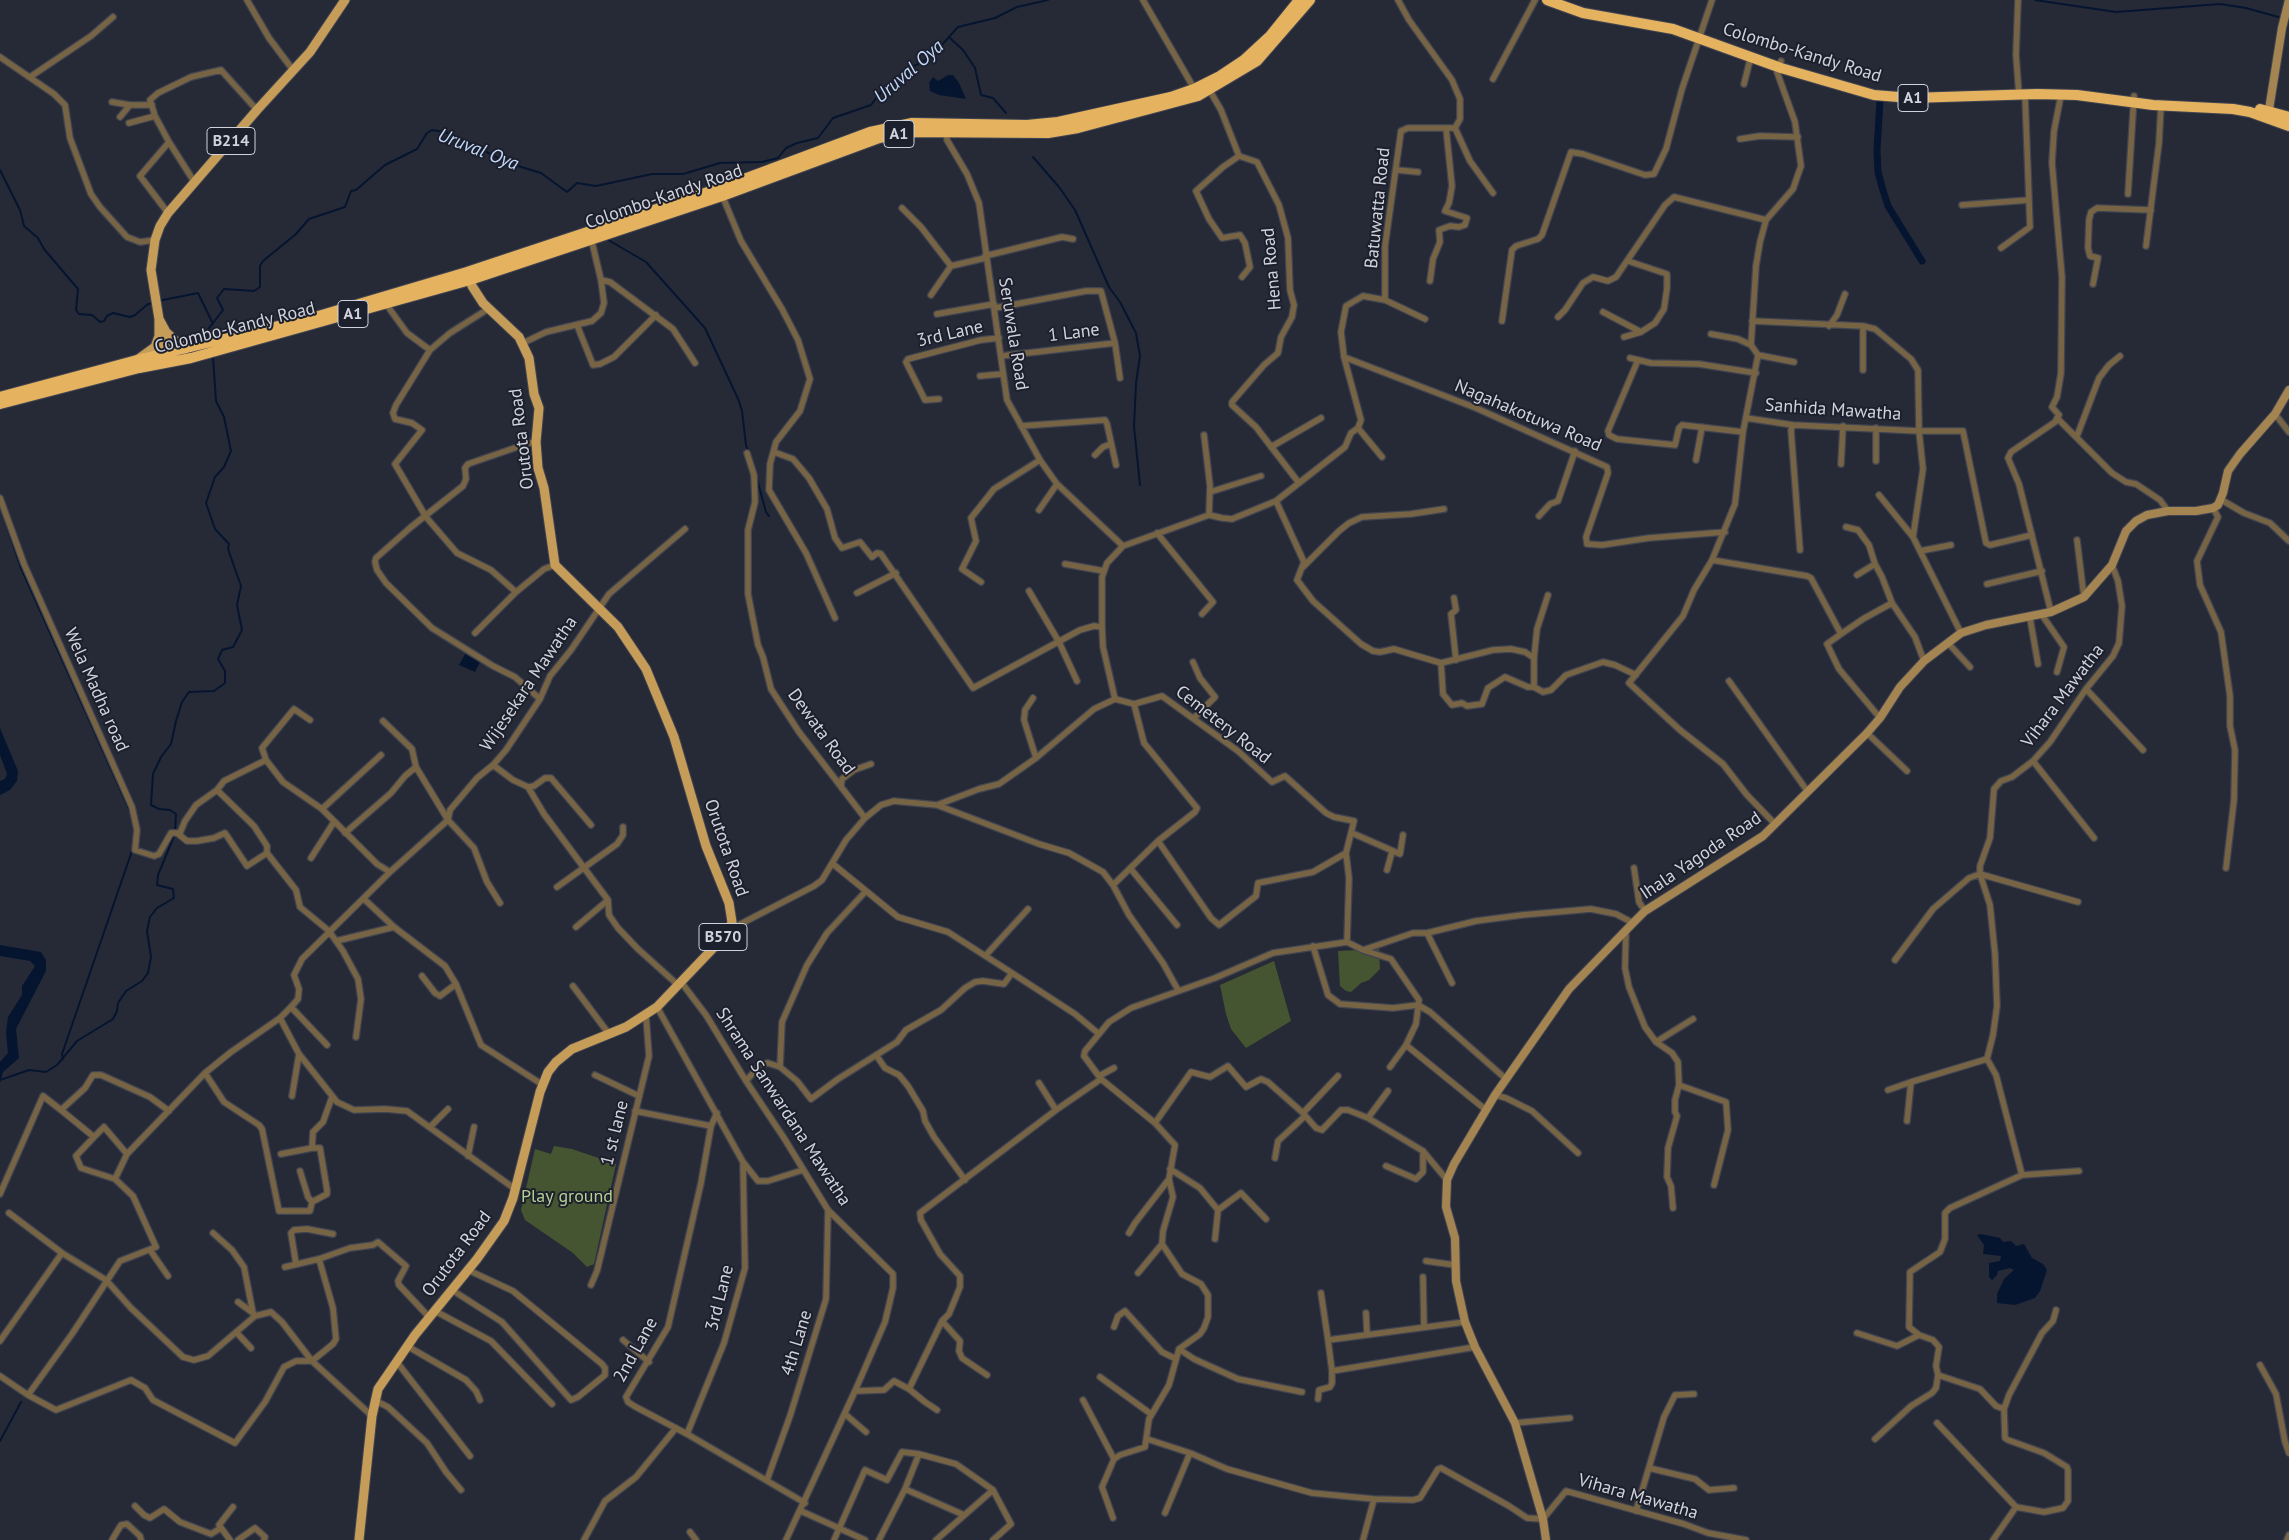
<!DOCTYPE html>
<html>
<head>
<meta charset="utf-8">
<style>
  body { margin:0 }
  canvas { display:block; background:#262936 }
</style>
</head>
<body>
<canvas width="2289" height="1540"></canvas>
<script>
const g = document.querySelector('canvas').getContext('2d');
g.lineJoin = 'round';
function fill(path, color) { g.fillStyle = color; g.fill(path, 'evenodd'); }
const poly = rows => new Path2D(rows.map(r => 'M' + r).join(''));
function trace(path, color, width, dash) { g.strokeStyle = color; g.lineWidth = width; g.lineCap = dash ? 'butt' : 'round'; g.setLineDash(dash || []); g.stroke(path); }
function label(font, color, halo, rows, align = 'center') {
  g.font = font + ' "PT Sans",sans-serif'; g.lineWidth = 4; g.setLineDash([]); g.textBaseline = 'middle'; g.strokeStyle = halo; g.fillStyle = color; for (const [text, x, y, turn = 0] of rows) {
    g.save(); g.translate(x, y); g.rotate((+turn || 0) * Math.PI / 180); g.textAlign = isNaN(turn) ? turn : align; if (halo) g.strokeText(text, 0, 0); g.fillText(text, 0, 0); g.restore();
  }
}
fill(poly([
  [1379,949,1380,969,1369,980,1361,983,1351,992,1346,991,1340,986,1338,951],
  [1274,961,1291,1021,1246,1048,1231,1029,1226,1014,1220,985],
  [554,1146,572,1149,616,1164,594,1264,587,1267,573,1253,525,1220,521,1210,535,1149,551,1154]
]), '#455431');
fill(poly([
  [948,75,953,75,959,83,966,99,939,95,930,91,929,83,933,77,938,81],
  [465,654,480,662,475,672,459,665],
  [0,728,18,771,17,781,10,790,0,795,0,781,5,779,7,774,0,755],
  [0,945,41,952,46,960,46,971,16,1029,19,1058,3,1072,0,1083,0,1062,8,1053,6,1033,8,1017,22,995,22,986,35,966,30,961,0,956],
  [1981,1234,2000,1238,2003,1242,2011,1241,2016,1246,2024,1244,2032,1258,2043,1264,2047,1270,2040,1291,2035,1298,2015,1305,1997,1303,1997,1294,2004,1279,2014,1270,2010,1268,1998,1271,1997,1275,1992,1280,1989,1277,1989,1263,2000,1261,2001,1256,1983,1254,1984,1245,1977,1235]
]), '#051530');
trace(poly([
  [2035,0,2116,12,2220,4,2246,8,2282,18],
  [950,38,963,50,975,68,981,95,993,98,1006,113],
  [1033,157,1059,187,1075,210,1109,287,1120,302,1136,333,1140,356,1136,383,1134,427,1140,485],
  [0,170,20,210,24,226,38,238,44,249,78,289,76,310,79,314,92,315,100,322,104,321,107,316,113,313,130,317,135,315,148,304,154,303],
  [605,238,646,262,705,328,739,401,742,411,746,445,749,453],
  [158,301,198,293,213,324],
  [208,340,206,332,223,310,217,298,224,289,254,291,260,287,260,266,263,261,296,234,309,219,345,207,351,191,356,190,385,165,417,149,427,133,432,130,445,132,470,143,505,162,541,173,567,192,577,183,596,186,652,174,683,174,720,163,762,162,778,158,786,148,797,143,818,138,833,118,871,105,884,88,912,67,930,58,958,27,995,18,1017,7,1048,0],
  [751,457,766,512,769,516],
  [0,506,21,568,130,811],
  [175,831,176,814,170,810,159,809,151,805,153,774,161,757,171,744,176,721,182,702,189,692,214,691,225,683,225,671,218,659,222,650,233,647,242,630,237,605,241,586,228,549,229,544,215,529,206,503,215,477,224,467,231,451,224,417,216,401,213,357],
  [63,1059,62,1054,133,848],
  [0,1080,29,1070,46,1072,57,1065,77,1041,113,1019,117,1011,118,1003,126,991,142,981,148,973,151,957,147,931,150,917,157,908,174,898,173,889,157,885,158,875,174,836],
  [0,1441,21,1402]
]), '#051530', 2);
trace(poly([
  [1880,100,1877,150,1878,172,1882,187,1888,206,1922,261]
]), '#051530', 7);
const street = poly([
  [247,0,269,38,293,70],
  [1143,0,1195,90],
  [2018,0,2016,55,2019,95],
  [0,57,54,94,65,105,70,138,91,194,100,207,127,237,140,242,155,240],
  [30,77,91,36,113,17],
  [1493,79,1535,0],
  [1744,84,1751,56],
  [1210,91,1221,110,1239,156,1257,162,1279,205,1288,238,1290,290,1294,305,1292,317,1281,337,1278,353,1264,365,1232,402,1232,405,1256,427,1299,483],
  [112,102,130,105,152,105],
  [120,117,130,105],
  [129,123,155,116],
  [1455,128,1470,161,1493,193],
  [946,130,947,140,967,174,979,203,1007,400,1040,460,1057,484,1123,546],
  [1740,139,1760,136,1798,137],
  [1239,156,1223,167,1196,191,1209,219,1222,238,1240,235,1245,243,1250,267,1242,277],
  [1397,170,1418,172],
  [195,183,169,142,155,116,150,100,158,93,191,77,221,70,257,110],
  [2128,194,2134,96],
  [722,195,741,241,782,309,798,340,810,379,800,411,776,442,770,464,769,490,806,553,835,618],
  [1962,205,2029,200],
  [902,208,921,227,951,266,985,258],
  [168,213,140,176,169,142],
  [2146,246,2159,143,2161,105],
  [2001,248,2030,227,2025,95],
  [985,256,1062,237,1073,239],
  [601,280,610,282,673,329,695,363],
  [1430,281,1433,259,1440,242,1439,230,1450,226,1459,227,1465,225,1467,218,1445,211,1449,203,1452,186,1446,128],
  [2093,284,2098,258,2090,256,2088,248,2089,220,2091,212,2097,208,2151,210],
  [931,295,951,266],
  [1385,300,1425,319],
  [386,304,407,333,430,350],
  [995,308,1086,291,1101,291,1115,343],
  [488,309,450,333,430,350,396,405,393,413,395,419,412,423,422,430,395,464,426,517,457,553,491,570,516,592],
  [1603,312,1641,332],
  [937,314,994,304],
  [1558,317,1565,310,1583,283,1593,277,1608,281,1616,277,1665,205,1674,197,1766,220],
  [1502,321,1512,250,1516,246,1538,239,1542,235,1571,152,1583,154,1645,175,1654,174,1666,149,1682,89,1712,0],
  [577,325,593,365,600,364,614,357,656,315],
  [1829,326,1837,315,1845,294],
  [1863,326,1863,370],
  [1711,334,1738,339,1751,345],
  [1624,337,1641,332,1655,323,1664,309,1667,288,1667,274,1628,261],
  [523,343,546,332,592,321,601,313,604,303,601,280,591,238],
  [1758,355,1794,362],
  [1001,356,1115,343,1120,378],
  [1344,357,1476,408,1607,467,1608,473,1586,537,1587,544,1602,545,1649,538,1725,532],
  [1630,358,1651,363,1699,364,1756,373],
  [1638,360,1608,431,1609,435,1617,439,1675,445,1679,428,1682,425,1743,432],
  [980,376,1002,374],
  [939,399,925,400,906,362,908,359,981,340,999,338],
  [2275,414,2289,432],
  [1746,418,1793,425,1919,431,1918,370,1911,359,1875,329,1863,326,1752,321],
  [2057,418,2112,473,2126,482,2136,484,2160,500,2168,511],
  [1793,425,1791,430,1800,550],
  [1021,426,1105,420,1107,424,1116,465],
  [1358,428,1382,457],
  [1204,435,1210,486,1209,515],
  [2077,436,2099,378,2109,365,2120,356],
  [536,442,529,443,468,464,465,468,466,479,463,486,411,527,376,558,375,562,377,570,386,583,432,628,493,666,515,677,540,699],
  [1271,447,1321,418],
  [774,452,793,459,809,478,827,509,835,538,842,548,860,542,872,557,877,553,881,554,973,688,1080,630,1094,626,1102,627],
  [747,453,754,475,755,502,748,530,748,594,758,645,763,657,771,689,799,732,865,818],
  [1095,455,1103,447,1111,444],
  [1696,460,1702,427],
  [1876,461,1876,428],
  [1841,464,1843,426],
  [1210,492,1261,476],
  [1879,495,1913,537],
  [0,498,24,564,132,807,137,830,135,850,154,856,159,854,171,833,177,833,187,841,197,841,214,838,225,833,247,866,267,853],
  [2220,499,2244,513,2270,523,2289,541],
  [1276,501,1304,562,1297,580,1313,601,1361,644,1373,651,1380,652,1394,649,1441,663],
  [2213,508,2218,517,2197,561,2200,585,2221,632,2230,696,2230,726,2235,750,2234,800,2226,868],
  [1039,510,1057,484],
  [1539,516,1550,504,1558,501,1575,451],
  [1846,527,1858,530,1869,545,1875,564,1882,577,1892,603],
  [1157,533,1213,602,1202,614],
  [2077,540,2084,597],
  [1920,551,1951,545],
  [1712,560,1807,576,1811,578,1841,634,1827,644,1839,669,1880,718],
  [1065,564,1104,571],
  [1303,567,1339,531,1349,523,1362,517,1411,514,1444,509],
  [1857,575,1875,564],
  [981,582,962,569,976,541,971,518,994,489,1040,460],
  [1987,584,2042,571],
  [1029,591,1059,642,1077,681],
  [857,593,896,573],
  [1548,595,1537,629,1534,658,1534,687,1543,692,1551,690,1566,675,1603,662,1615,665,1636,675],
  [1454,598,1456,610,1451,614,1456,660],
  [2051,612,2019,484,2008,458,2011,452,2055,422,2059,415,2052,407,2057,397,2061,373,2062,277,2052,163,2054,131,2061,95],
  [2042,615,2064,647,2057,672],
  [2030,618,2038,664],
  [475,633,516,592,544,569,555,565],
  [1961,633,1913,537,1923,469,1919,431,1963,431,1986,543,1990,545,2032,535],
  [1841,634,1863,619,1892,603,1915,637,1924,661],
  [1948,643,1970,667],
  [1534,658,1525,652,1511,649,1493,650,1441,663,1443,694,1452,705,1462,703,1467,706,1482,704,1488,688,1505,677,1528,687,1534,687],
  [1193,662,1200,678,1215,697,1194,718],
  [1729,681,1808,792],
  [2086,689,2143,750],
  [1033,698,1025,710,1024,720,1036,758],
  [1115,699,1103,647,1102,627,1102,577,1107,563,1123,546,1209,515,1222,518,1232,519,1276,501,1345,447,1351,433,1358,428,1361,420,1344,357,1341,332,1346,306,1363,296,1385,300,1385,246,1401,131,1408,128,1455,128,1460,119,1460,99,1452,80,1409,20,1398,0],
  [1115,699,1134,704,1162,696,1238,751,1272,782,1285,776,1326,813,1334,817,1354,821,1346,853,1349,878,1347,942],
  [310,720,294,709,262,748,266,760,283,782,322,809,377,864,390,872],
  [383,721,412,749,416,767,448,820,474,848,487,882,500,903],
  [1867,733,1907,771],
  [2033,761,2094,838],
  [493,765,513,780,528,787,534,786,545,778,551,778,591,825],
  [841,786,842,779,854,770,871,764],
  [528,787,544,814,608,900,609,915,618,928,638,949,678,985],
  [217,790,254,826,267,846,267,853,296,890,300,907,329,931,343,951,358,979,361,999,356,1037],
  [937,805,979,789,999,784,1036,758,1094,709,1115,699],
  [322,809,381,755],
  [1775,824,1747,795,1723,764,1680,730,1629,683,1683,616,1694,590,1712,560,1735,504,1743,432,1758,355,1751,345,1756,266,1760,242,1766,220,1793,189,1801,166,1795,122,1777,72,1781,61],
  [177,833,180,833,185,821,196,805,217,790,224,781,266,760],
  [345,833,391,793,405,776,416,767],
  [1352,833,1400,854,1403,835],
  [1158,841,1211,918,1219,925,1256,896,1258,883,1313,872,1346,853],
  [311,858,334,822],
  [833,864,898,917,948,932,1012,973],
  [1130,868,1177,925],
  [1634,868,1639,902,1645,911],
  [1387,870,1392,852],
  [1113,885,1158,841,1195,812,1197,808,1144,743,1134,704],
  [557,887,617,844,623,835,623,827],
  [364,899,394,927,445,966,456,984,481,1045,543,1085],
  [576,927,608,900],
  [729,930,814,886,822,880,846,840,865,818,881,805,894,801,937,805,1039,844,1069,853,1103,872,1113,885,1129,915,1163,963,1178,990],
  [1626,931,1625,968,1629,987,1645,1027,1656,1042,1672,1053,1678,1062,1679,1085,1675,1100,1675,1112,1677,1116,1668,1148,1667,1177,1671,1186,1673,1208],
  [1427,933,1452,983],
  [336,941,394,927],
  [1313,946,1328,995,1340,1004,1393,1008,1418,1005,1430,1012,1506,1079],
  [1363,950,1391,959,1419,1000,1416,1024,1406,1045,1390,1067],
  [986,955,1028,909],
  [1895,960,1933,909,1969,878,1980,874,2078,902],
  [422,976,435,993,440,996,456,984],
  [681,982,706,1015,746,1081,784,1138,828,1210,893,1274,893,1288,885,1322,855,1391,786,1540],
  [573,986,609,1034],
  [291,1007,327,1045],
  [657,1007,743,1162,758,1181,768,1181,803,1170],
  [280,1018,299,1054,337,1102,354,1110,385,1109,407,1111,515,1189],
  [1656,1042,1693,1019],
  [1406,1045,1486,1110],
  [876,1055,885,1068,899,1075,908,1086,923,1111,925,1121,934,1137,965,1180],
  [780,1067,782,1022,807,965,827,933,866,891],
  [205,1073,224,1102,259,1125,262,1129,279,1211,310,1211,312,1202,308,1197,300,1171],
  [595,1075,639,1096],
  [1099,1076,1114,1068],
  [746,1081,760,1065,768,1063,780,1067,797,1081,811,1099,838,1079,897,1042,906,1030,941,1010,965,988,975,982,983,981,1004,984,1012,973,1075,1014,1099,1034],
  [1039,1083,1056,1110],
  [1679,1085,1726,1102,1728,1130,1714,1185],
  [1888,1090,1911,1082],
  [1495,1095,1506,1098,1532,1111,1578,1153],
  [292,1096,299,1054],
  [635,1111,711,1126],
  [717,1113,711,1126,701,1183,668,1327,626,1397,628,1402,634,1406,687,1434,805,1503],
  [1303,1113,1338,1076],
  [1368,1118,1423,1151,1447,1180],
  [1907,1121,1911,1082,1987,1059],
  [1155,1123,1191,1072,1210,1077,1228,1066,1246,1087,1261,1079,1268,1082,1303,1113,1316,1128,1322,1130,1341,1110,1348,1110,1368,1118,1388,1091],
  [431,1126,448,1109],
  [94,1137,104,1127,127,1154],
  [281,1154,312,1148,313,1132,323,1122,332,1097],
  [468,1156,474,1127],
  [1275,1158,1278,1141,1305,1116],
  [1386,1166,1416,1179,1423,1172,1423,1151],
  [1170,1169,1200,1188,1218,1210,1215,1239],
  [2022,1175,1996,1075,1987,1059,1993,1035,1997,1006,1995,954,1990,905,1980,874,1980,866,1990,838,1994,789,2001,781,2012,777,2033,761,2050,742,2086,689,2113,656,2119,643,2122,606,2118,581,2112,565],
  [115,1179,81,1168,76,1156,94,1137,61,1110,85,1088,93,1075,101,1075,150,1097,169,1111],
  [0,1194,43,1096,61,1110],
  [312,1202,327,1194,327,1190,320,1148,312,1148],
  [1218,1210,1241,1193,1266,1219],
  [1129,1233,1135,1223,1169,1179],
  [150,1250,168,1276],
  [62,1253,106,1280,131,1308,183,1357,194,1360,208,1356,255,1316,253,1313,244,1267,232,1250,213,1233],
  [1426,1261,1455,1265],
  [296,1264,291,1233,294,1230,307,1229,333,1234],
  [285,1267,319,1259],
  [1138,1273,1162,1244],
  [1423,1277,1424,1327],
  [591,1285,597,1271,649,1056,646,1016],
  [452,1290,502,1322,571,1400,578,1397,605,1375,605,1368,602,1364,513,1291,468,1270],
  [1321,1293,1328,1340],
  [238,1302,253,1313],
  [435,1311,491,1341,552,1404],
  [1366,1313,1367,1334],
  [255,1316,271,1312,282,1322,312,1361],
  [942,1321,960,1341,959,1351,962,1358,987,1375],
  [1465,1322,1328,1340,1332,1371,1475,1347],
  [1114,1327,1118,1316,1125,1311,1162,1352,1176,1359],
  [236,1332,251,1348],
  [1857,1333,1897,1346,1919,1335],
  [623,1340,649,1362],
  [0,1341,62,1253,9,1213],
  [407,1346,466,1380,476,1391,480,1400],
  [1179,1349,1194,1359,1238,1379,1302,1392],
  [396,1361,470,1456],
  [2260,1365,2276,1394,2285,1442,2289,1453],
  [0,1376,28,1395,56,1410,131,1380,145,1388,153,1400,235,1443,265,1402,284,1367,296,1361,312,1361],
  [1100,1377,1151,1414],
  [909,1389,942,1321,949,1314,960,1287,960,1276,940,1254,921,1220,920,1213,1056,1110,1101,1079],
  [855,1391,884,1390,894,1381,909,1389,925,1402,937,1410],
  [28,1395,72,1334,120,1261,156,1247,133,1196,115,1179,127,1154,205,1073,231,1052,280,1018,291,1007,298,999,299,989,294,975,302,959,390,872,448,820,450,810,477,778,493,765,506,750,540,699,550,676,571,650,609,594,685,529],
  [1318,1399,1319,1390,1330,1387,1332,1383,1332,1371],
  [374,1400,388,1407,427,1443,446,1472,461,1490],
  [1083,1400,1114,1459],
  [2004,1409,2009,1395,2042,1333,2053,1321,2056,1310],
  [845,1414,866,1432],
  [372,1416,312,1361,333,1344,336,1339,333,1308,319,1259,350,1248,373,1245,378,1242,406,1266,398,1281,399,1285,429,1317],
  [1515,1423,1570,1418],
  [1937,1423,2016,1507],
  [687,1434,724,1343,745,1268,743,1162],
  [1147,1439,1190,1453,1227,1469,1312,1493,1374,1499,1413,1500,1420,1498,1438,1469,1441,1468,1509,1506,1527,1518,1543,1519,1566,1491,1684,1524,1708,1533,1746,1540],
  [1875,1439,1911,1406,1932,1393,1936,1388,1938,1375],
  [1649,1468,1695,1479,1709,1490,1734,1488],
  [767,1480,790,1416,826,1299,828,1210],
  [905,1489,964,1515],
  [135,1506,144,1515,150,1518,164,1509,180,1522,211,1534,221,1528],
  [801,1511,865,1540],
  [1636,1511,1664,1417,1675,1395,1694,1394],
  [1165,1513,1190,1453],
  [1113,1518,1102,1487,1114,1459,1120,1455,1145,1447,1149,1419,1169,1385,1179,1349,1200,1334,1204,1328,1208,1317,1208,1295,1201,1284,1182,1274,1162,1244,1163,1231,1173,1197,1169,1179,1175,1145,1155,1123,1101,1079,1084,1056,1085,1051,1109,1022,1131,1008,1215,978,1273,953,1347,942,1363,950,1413,933,1427,933,1476,921,1522,915,1591,909,1616,914,1633,923],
  [690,1532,696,1540],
  [112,1540,121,1525,127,1524,140,1536,141,1540],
  [230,1540,219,1525,233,1507],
  [238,1540,255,1528,265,1537,264,1540],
  [584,1540,605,1501,636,1477,676,1428],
  [834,1540,865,1470,887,1480,902,1452,919,1454,956,1464,993,1490,1011,1524,993,1540],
  [879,1540,905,1489,919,1454],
  [936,1540,993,1490],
  [1363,1540,1374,1499],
  [1993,1540,2016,1507,2044,1512,2063,1508,2068,1501,2068,1470,2067,1467,2044,1453,2008,1440,2005,1438,2004,1409,1996,1406,1980,1389,1938,1375,1936,1366,1939,1347,1933,1340,1919,1335,1909,1327,1910,1272,1940,1252,1945,1239,1945,1213,1950,1208,2022,1175,2079,1171],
  [2287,1540,2289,1535]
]);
const secondary = poly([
  [2268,116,2282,28,2289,0],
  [1546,1540,1543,1519,1515,1423,1475,1347,1465,1322,1456,1281,1455,1238,1446,1207,1447,1180,1454,1164,1495,1095,1569,989,1633,923,1645,911,1763,836,1867,733,1880,718,1900,687,1924,661,1961,633,1986,625,2051,612,2084,597,2112,565,2126,531,2136,521,2147,515,2168,511,2196,511,2213,508,2218,505,2223,493,2228,471,2240,454,2275,414,2289,390]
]);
const primary = poly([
  [159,319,166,332,170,354],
  [166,332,185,349],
  [137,360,155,347,159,336],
  [166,360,159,336,159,319,151,270,155,240,160,226,168,213,257,110,310,52,345,0],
  [359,1540,372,1416,378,1389,415,1335,477,1259,504,1221,513,1198,540,1092,548,1072,556,1062,572,1049,626,1027,657,1007,720,941,729,930,732,922,729,903,706,846,674,737,646,669,618,627,555,565,544,488,538,468,536,442,539,408,534,394,529,358,519,337,483,303,472,286,468,274]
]);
const highway = poly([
  [1547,0,1583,13,1673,29,1781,68,1874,95,1911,98,2037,94,2077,95,2153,105,2233,109,2250,112,2289,126],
  [2260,109,2289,117],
  [0,397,137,360,315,317,467,272,720,188,870,132,912,123,1027,125,1058,122,1171,97,1194,89,1220,76,1244,60,1270,36,1299,0],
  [0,404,139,368,191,358,470,280,722,196,879,138,908,132,1048,133,1078,128,1198,96,1257,61,1310,0]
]);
trace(street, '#414451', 8);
trace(secondary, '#414451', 10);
trace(primary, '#414451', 11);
trace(highway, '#414451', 12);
trace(street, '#776444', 5.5);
trace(secondary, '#a48450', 8);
trace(primary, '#c69d58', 9);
trace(highway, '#e5b35f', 10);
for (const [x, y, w] of [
  [1913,98,30],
  [899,134,30],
  [231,141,48],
  [353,314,30],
  [723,937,48]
]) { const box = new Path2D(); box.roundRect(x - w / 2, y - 13.5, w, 27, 4); g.fillStyle = '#1c1f2c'; g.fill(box); trace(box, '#d1d3dc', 1); }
label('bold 16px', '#d1d3dc', null, [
  ["A1",1913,98],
  ["A1",899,134],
  ["B214",231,141],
  ["A1",353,314],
  ["B570",723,937]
]);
label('18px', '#d1d3dc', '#1c1f2c', [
  ["Colombo-Kandy Road",1802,53,17],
  ["Colombo-Kandy Road",664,197,-19],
  ["Batuwatta Road",1378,208,-84],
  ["Hena Road",1272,269,-95],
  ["Colombo-Kandy Road",235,328,-14],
  ["1 Lane",1074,333,-7],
  ["3rd Lane",950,334,-13],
  ["Seruwala Road",1013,334,81],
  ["Sanhida Mawatha",1833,410,4],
  ["Nagahakotuwa Road",1528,416,23],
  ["Orutota Road",522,439,-97],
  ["Wijesekara Mawatha",529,684,-56],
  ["Wela Madha road",96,690,66],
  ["Vihara Mawatha",2063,696,-53],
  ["Cemetery Road",1223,725,38],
  ["Dewata Road",821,732,54],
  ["Orutota Road",726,848,71],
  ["Ihala Yagoda Road",1701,856,-34],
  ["Shrama Sanwardana Mawatha",783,1107,57],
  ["1 st lane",615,1133,-76],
  ["Orutota Road",457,1254,-53],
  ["3rd Lane",720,1298,-76],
  ["4th Lane",797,1343,-73],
  ["2nd Lane",636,1350,-61],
  ["Vihara Mawatha",1638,1497,16]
]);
label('18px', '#b5d093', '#1c1f2c', [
  ["Play ground",567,1197]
]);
label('italic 19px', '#c2d8fa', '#1c1f2c', [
  ["Uruval Oya",909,72,-41],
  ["Uruval Oya",478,150,21]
]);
</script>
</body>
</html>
